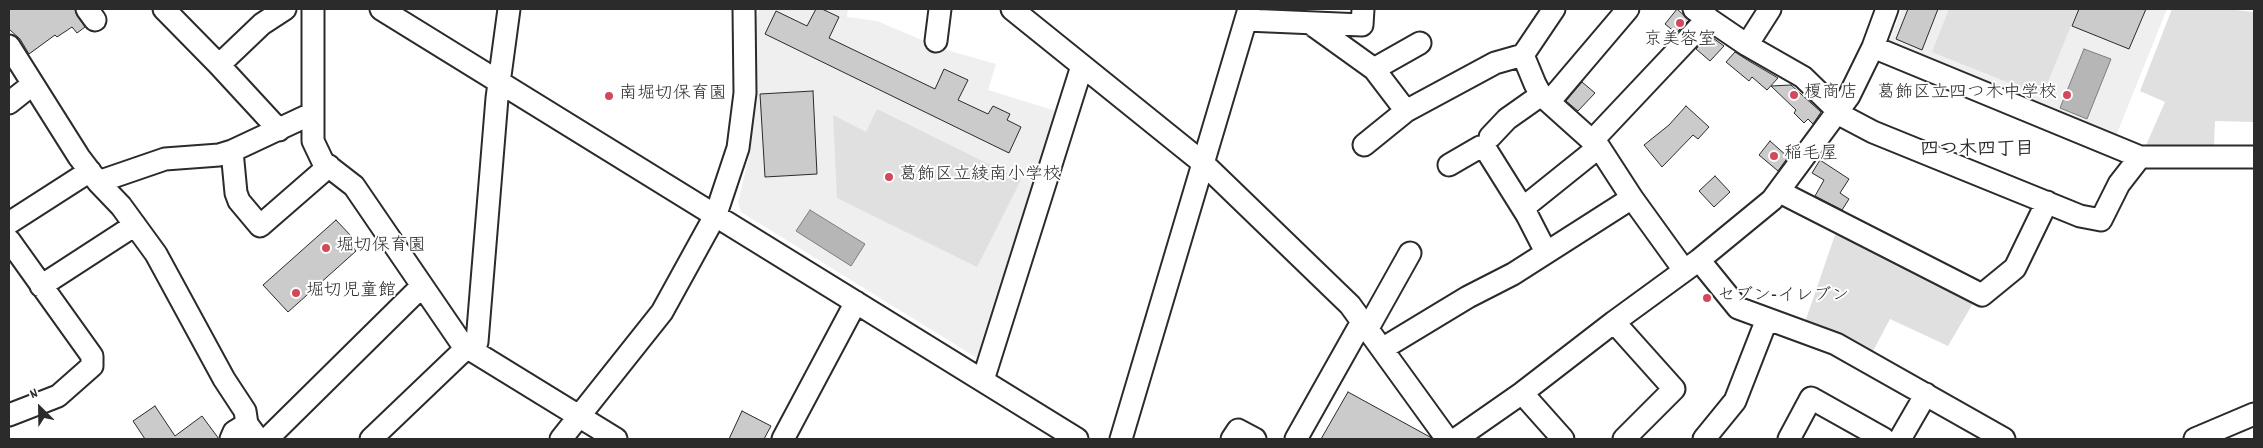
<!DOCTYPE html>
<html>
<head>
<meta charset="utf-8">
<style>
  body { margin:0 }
  #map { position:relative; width:2263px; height:448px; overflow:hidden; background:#fff; font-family:Dekko,sans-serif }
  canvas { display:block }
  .frame { position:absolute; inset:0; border:10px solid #2b2b2b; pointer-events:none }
  .north { position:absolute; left:15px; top:383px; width:50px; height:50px; -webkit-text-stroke:4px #fff; paint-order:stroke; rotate:337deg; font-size:14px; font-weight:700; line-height:20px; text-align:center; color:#2b2b2b }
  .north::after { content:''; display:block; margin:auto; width:18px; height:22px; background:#2b2b2b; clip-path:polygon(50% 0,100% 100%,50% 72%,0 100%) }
</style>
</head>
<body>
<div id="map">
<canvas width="2263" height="448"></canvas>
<div class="frame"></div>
<div class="north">N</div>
</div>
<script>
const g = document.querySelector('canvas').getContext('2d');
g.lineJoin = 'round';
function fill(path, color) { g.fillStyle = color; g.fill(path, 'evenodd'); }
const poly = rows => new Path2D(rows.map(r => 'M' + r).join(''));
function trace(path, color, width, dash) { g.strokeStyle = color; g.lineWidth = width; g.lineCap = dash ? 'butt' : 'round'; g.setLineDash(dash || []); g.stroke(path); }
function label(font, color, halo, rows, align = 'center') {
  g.font = font + ' Dekko,"Klee One",sans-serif'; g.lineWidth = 4; g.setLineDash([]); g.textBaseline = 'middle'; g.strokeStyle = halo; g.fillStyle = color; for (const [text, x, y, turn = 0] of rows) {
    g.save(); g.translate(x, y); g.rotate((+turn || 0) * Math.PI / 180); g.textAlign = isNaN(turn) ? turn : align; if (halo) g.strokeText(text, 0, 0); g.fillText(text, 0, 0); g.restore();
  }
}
fill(poly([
  [759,9,848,9,847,17,877,21,943,49,996,64,988,90,1056,111,977,358,741,212,738,202,750,152,754,95,754,26],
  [1902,9,2167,9,2114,141,1888,44]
]), '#efefef');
fill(poly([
  [1949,9,2078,9,2042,96,1932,52],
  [2172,9,2225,9,2254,12,2254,122,2215,121,2214,146,2144,150,2165,102,2140,91],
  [877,109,1021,180,977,267,837,198,833,115,866,132],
  [1837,229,1975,300,1948,346,1890,319,1871,355,1804,325]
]), '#e0e0e0');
const water = poly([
  [2084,49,2111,59,2087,119,2060,108,2084,49],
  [810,210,865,244,851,266,796,231,810,210]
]);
fill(water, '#b6b6b6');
trace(water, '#7e7e7e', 1);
const building = poly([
  [9,9,75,9,77,16,85,27,77,33,72,27,57,37,55,35,29,54,20,39,9,29,9,9],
  [816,9,822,9,839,17,829,38,935,89,944,69,968,80,958,100,988,114,993,106,1010,114,1007,120,1021,127,1009,153,765,34,776,11,807,26,816,9],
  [1677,9,1689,20,1676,33,1665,24,1677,9],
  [1908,9,1938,9,1922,50,1896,39,1908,9],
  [2079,9,2146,9,2129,49,2072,26,2079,9],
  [1709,35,1724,46,1710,61,1696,49,1709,35],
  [1735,52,1749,61,1778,78,1767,90,1752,77,1749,81,1726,62,1735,52],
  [1582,82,1595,93,1578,111,1566,101,1582,82],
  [1791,85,1821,112,1813,124,1808,119,1804,123,1794,113,1796,110,1771,86,1791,85],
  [813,91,817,174,765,177,760,94,813,91],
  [1686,106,1709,127,1698,139,1693,135,1662,167,1644,145,1669,125,1686,106],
  [1770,141,1788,157,1778,171,1759,155,1770,141],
  [1820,160,1849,179,1840,193,1849,199,1842,210,1815,196,1824,180,1812,173,1820,160],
  [1715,176,1730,192,1714,207,1699,191,1715,176],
  [336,220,352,237,348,241,356,251,288,312,263,285,336,220],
  [1348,392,1430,437,1432,439,1321,439,1348,392],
  [155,406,175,436,202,416,219,439,145,439,133,421,155,406],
  [742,411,771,426,764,439,729,439,742,411]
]);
fill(building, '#cbcbcb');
trace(building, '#2b2b2b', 1);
const minor = poly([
  [87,9,95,20],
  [164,9,219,65],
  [313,9,313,141,323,162,354,186,460,341,468,348,616,439],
  [381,9,1077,439],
  [1012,9,1203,163,1350,305,1447,439],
  [1554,9,1523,55,1535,84,1541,95,1599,147,1632,198,1684,270],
  [1694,9,1747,45,1803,77,1838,111],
  [1246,20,1362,25,1363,9],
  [1310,23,1374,69,1420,43],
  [936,41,940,9],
  [1747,45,1770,9],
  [9,46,79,157,98,182,121,206,156,254,224,379,245,411,247,424,258,439],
  [1873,47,2140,157],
  [1374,69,1406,111],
  [1549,102,1628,9],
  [9,103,33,84],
  [1837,113,1873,132,2080,216,2101,220,2119,184,2140,157,2254,157],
  [311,114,232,151,236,193,239,201,260,226,329,166],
  [279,130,219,65,262,24,285,9],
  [1490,137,1507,119,1541,95],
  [1592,141,1708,18],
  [1364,145,1406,111,1495,63,1523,55],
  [1449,165,1480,147,1485,148,1527,215,1546,252],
  [98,182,165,159,219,155,232,151],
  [1780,192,1982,295,2015,268,2047,202],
  [1523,208,1599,147],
  [9,223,90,171],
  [9,240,92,356,92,366,58,396,9,415],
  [1699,260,1738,308,1836,344,2004,439],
  [41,286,135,225],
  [1614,322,1674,389,1624,439],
  [1368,328,1410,253],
  [1382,349,1468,297,1513,274,1632,198],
  [983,380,1082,66],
  [1522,393,1563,439],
  [231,439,234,432,247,424],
  [267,439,422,286],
  [371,439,461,353,477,342,497,98,509,9],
  [561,439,662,312,716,214,738,148,745,93,744,9],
  [783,439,856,302],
  [1121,439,1249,9],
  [1232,439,1238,430,1255,439],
  [1296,439,1363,320],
  [1456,439,1522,393,1614,322,1699,260,1772,200,1849,96,1873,47,1887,9],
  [1704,439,1735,401,1767,319],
  [1789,439,1811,398,1884,439],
  [1900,439,1926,394],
  [2195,439,2254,414]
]);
trace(minor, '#2b2b2b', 25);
trace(minor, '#fff', 21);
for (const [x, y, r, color] of [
  [1680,23,5,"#d1495b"],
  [1794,95,5,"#d1495b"],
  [2067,95,5,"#d1495b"],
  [609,96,5,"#d1495b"],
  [1774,156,5,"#d1495b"],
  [889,177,5,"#d1495b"],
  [326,248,5,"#d1495b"],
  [296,293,5,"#d1495b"],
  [1707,298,5,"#d1495b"]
]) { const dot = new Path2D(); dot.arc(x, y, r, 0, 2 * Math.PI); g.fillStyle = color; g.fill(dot); trace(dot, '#fff', 2); }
label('18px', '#2b2b2b', '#fff', [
  ["京美容室",1680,42,"center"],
  ["榎商店",1804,95],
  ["葛飾区立四つ木中学校",2057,95,"right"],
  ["南堀切保育園",619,96],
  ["稲毛屋",1784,156],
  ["葛飾区立綾南小学校",899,177],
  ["堀切保育園",336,248],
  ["堀切児童館",306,293],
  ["セブン-イレブン",1717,298]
], 'left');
label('bold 19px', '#2b2b2b', '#fff', [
  ["四つ木四丁目",1977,151]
]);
</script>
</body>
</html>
